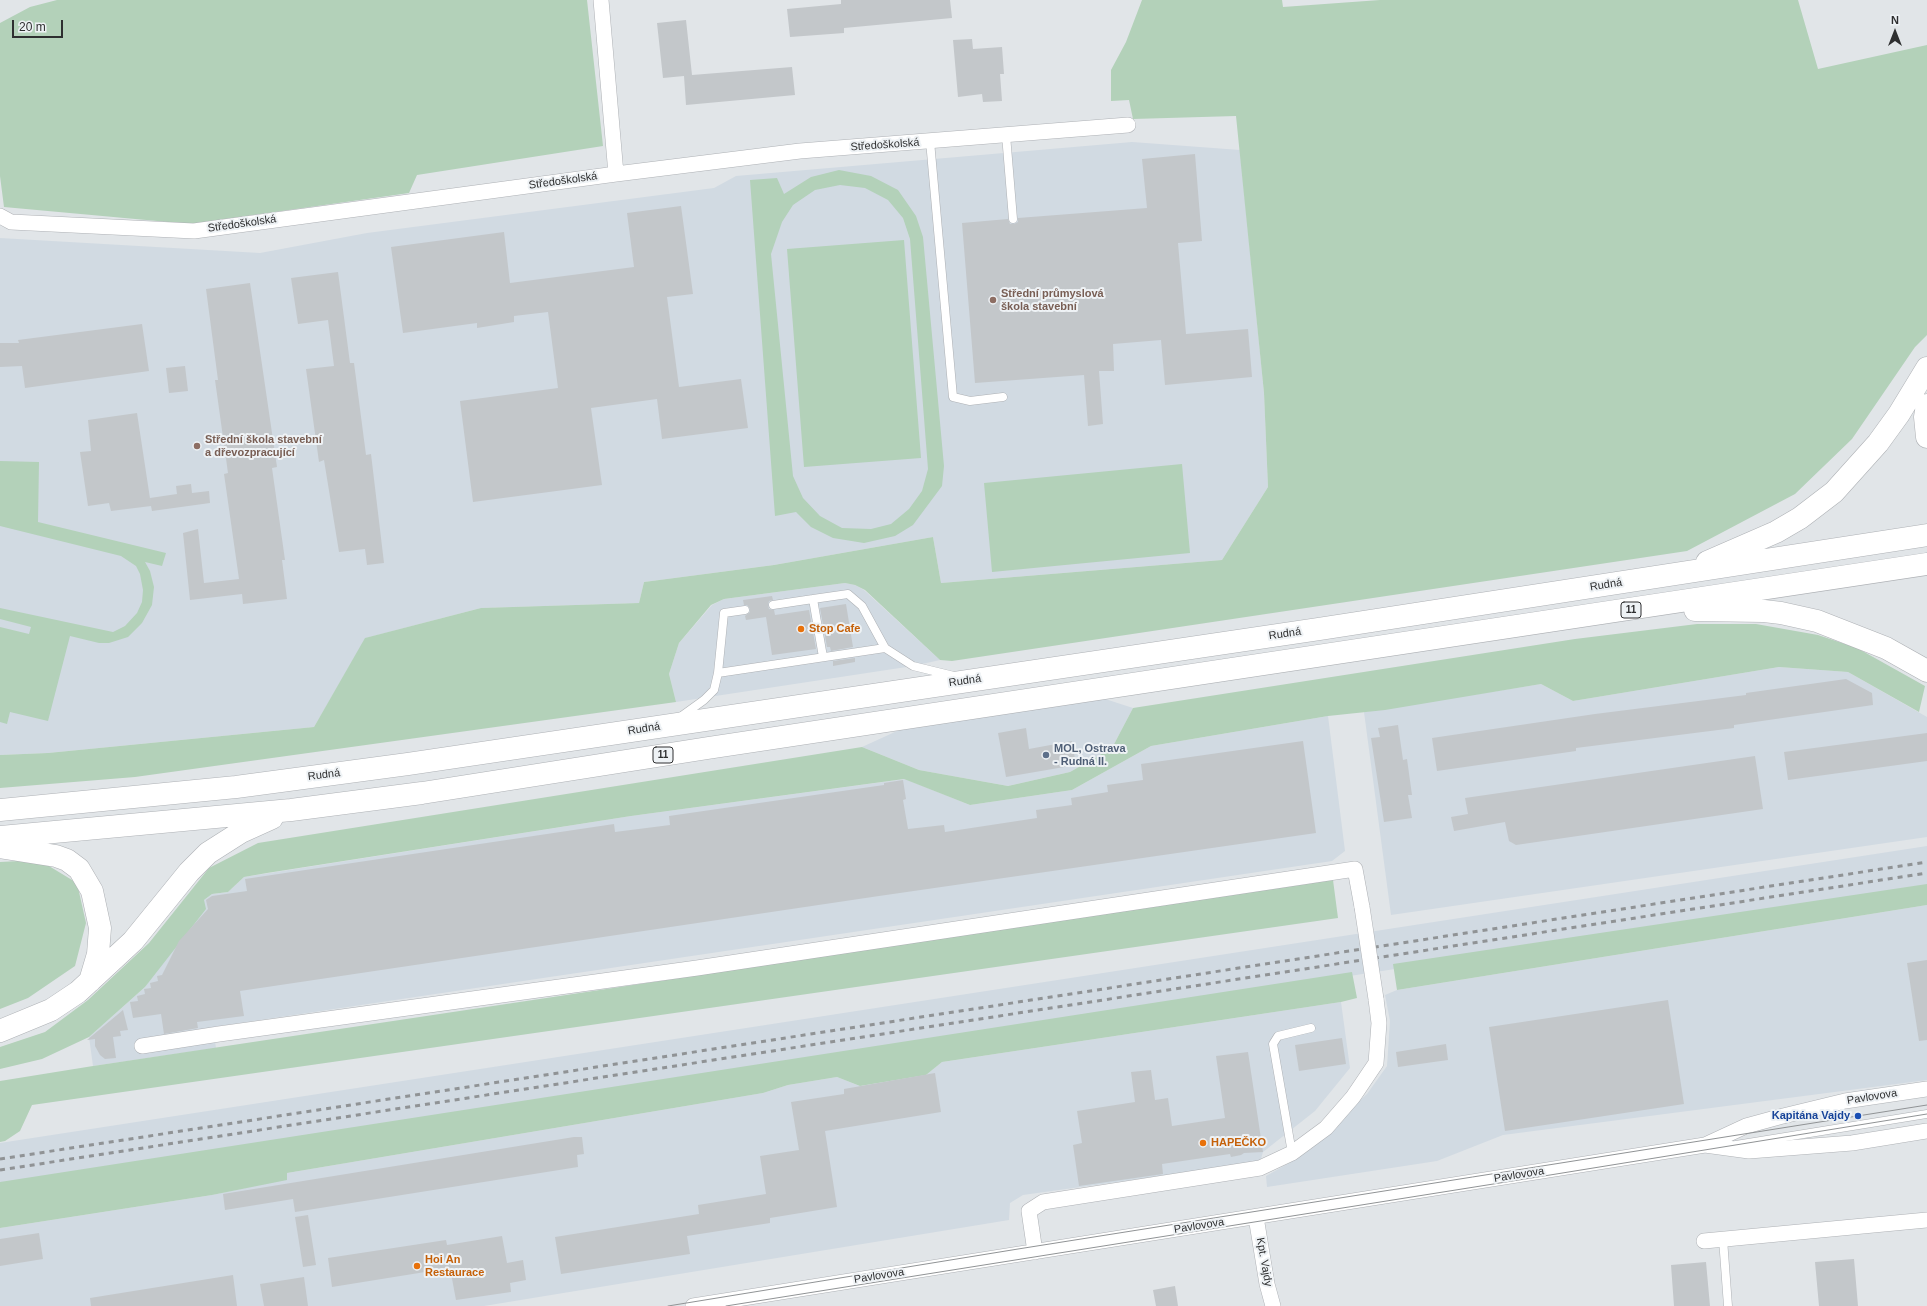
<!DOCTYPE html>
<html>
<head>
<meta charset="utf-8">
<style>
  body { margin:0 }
  #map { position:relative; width:1927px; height:1306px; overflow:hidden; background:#e1e5e8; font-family:Arial,sans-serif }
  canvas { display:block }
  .north { position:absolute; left:1875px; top:12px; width:40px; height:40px; -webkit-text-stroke:3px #eef2f5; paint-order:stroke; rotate:0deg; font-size:11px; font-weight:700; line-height:16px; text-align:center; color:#2e2f30 }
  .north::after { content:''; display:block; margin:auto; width:14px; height:18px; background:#2e2f30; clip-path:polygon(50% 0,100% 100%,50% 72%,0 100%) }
  .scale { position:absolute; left:12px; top:20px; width:51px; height:18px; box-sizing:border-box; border:2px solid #2e2f30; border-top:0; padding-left:5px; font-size:12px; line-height:14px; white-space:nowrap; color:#2e2f30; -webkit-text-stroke:3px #eef2f5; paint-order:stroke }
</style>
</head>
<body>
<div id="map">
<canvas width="1927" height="1306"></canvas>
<div class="north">N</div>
<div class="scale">20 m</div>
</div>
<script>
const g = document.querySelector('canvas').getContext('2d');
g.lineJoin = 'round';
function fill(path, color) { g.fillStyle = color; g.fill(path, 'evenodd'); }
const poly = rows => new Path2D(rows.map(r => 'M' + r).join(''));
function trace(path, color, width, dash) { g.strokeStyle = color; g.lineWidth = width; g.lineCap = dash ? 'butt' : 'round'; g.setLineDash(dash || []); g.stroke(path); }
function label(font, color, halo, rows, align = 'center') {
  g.font = font + ' Arial,sans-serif'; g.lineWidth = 4; g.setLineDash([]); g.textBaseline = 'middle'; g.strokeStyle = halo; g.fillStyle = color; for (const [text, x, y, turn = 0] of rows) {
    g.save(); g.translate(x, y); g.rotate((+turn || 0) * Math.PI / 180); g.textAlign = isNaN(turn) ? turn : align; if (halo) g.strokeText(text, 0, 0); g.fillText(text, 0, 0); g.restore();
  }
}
fill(poly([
  [1132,142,1240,150,1264,393,1268,487,1222,560,941,583,933,537,774,565,644,582,639,603,481,608,366,638,314,727,48,753,0,755,0,238,260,253,367,233,714,188,736,176],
  [845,583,855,585,864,590,940,660,913,666,676,702,669,674,679,643,712,605,724,599],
  [1779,667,1848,672,1927,717,1927,837,1391,915,1364,712,1541,684,1573,701],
  [1099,697,1133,708,1112,748,1070,772,1008,786,919,770,862,747,908,726],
  [1328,716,1345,851,1332,861,213,1027,216,1048,93,1066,89,1037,145,987,204,900,212,894,228,892,244,877,631,816,905,779,970,805,1072,790,1151,746],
  [1927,846,1927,887,0,1184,0,1143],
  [1927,905,1927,1080,1503,1135,1437,1161,1267,1187,1266,1176,1291,1162,1367,1094,1387,1066,1390,1021,1385,995,1397,990],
  [1341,1002,1350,1068,1315,1111,1263,1152,1260,1162,1023,1195,1010,1203,1009,1220,484,1306,0,1306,0,1228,212,1195,287,1179,287,1173,763,1093,788,1085,837,1077,860,1086,926,1075,942,1062]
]), '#d1dae2');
fill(poly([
  [57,0,587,0,603,146,417,175,409,193,190,224,4,207,0,176,0,23,30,7],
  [1142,0,1282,0,1283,7,1380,0,1798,0,1818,69,1927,45,1927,335,1915,347,1852,439,1795,494,1687,551,952,661,940,660,865,590,855,585,845,583,724,599,711,605,679,643,669,674,676,702,135,777,0,788,0,755,48,753,314,727,365,638,481,608,639,603,644,582,774,565,933,537,941,583,1222,560,1268,487,1264,393,1236,116,1133,119,1129,100,1111,101,1111,70,1126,42],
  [839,170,871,176,898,190,916,216,923,237,944,466,942,486,913,525,895,536,864,543,833,538,811,527,796,512,775,516,750,180,777,178,784,194,811,177],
  [840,185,865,188,888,200,903,218,910,239,928,469,922,491,909,509,891,524,871,529,842,528,820,516,803,498,793,476,771,254,782,222,793,205,815,190],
  [904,240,921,458,804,467,787,249],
  [0,461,39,462,38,522,166,553,162,566,145,562,150,571,154,587,152,605,142,623,128,637,109,643,99,643,70,636,48,721,10,712,7,724,0,722,0,627,29,634,31,627,0,619,0,608,113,632,125,626,137,613,142,602,143,590,140,574,136,566,121,556,0,526],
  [1182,464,1190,553,992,572,984,483],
  [1697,624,1756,624,1818,635,1857,648,1925,686,1919,712,1848,672,1779,667,1573,701,1541,684,1385,710,1328,716,1151,746,1072,790,970,805,904,779,631,816,267,873,244,877,228,892,212,894,204,900,206,909,145,987,89,1037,42,1059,0,1069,0,1047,45,1032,88,1000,149,943,209,868,258,843,862,747,919,770,1008,786,1070,772,1112,748,1133,708,1575,639],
  [39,860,77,883,86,923,75,966,28,998,0,1009,0,862],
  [1333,880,1338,918,32,1105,20,1131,5,1141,0,1142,0,1081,93,1066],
  [1927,884,1927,905,1397,990,1393,964],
  [1352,972,1357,998,1341,1002,942,1062,926,1075,860,1086,837,1077,788,1085,763,1093,287,1173,287,1180,212,1195,0,1228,0,1182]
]), '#b3d1b9');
fill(poly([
  [841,0,950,0,952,18,844,28,844,33,790,37,787,9,841,4],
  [686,20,692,75,792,67,795,95,686,105,684,76,663,78,657,23],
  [972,39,973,49,1002,47,1004,74,1000,74,1002,101,983,102,982,94,958,97,953,40],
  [1195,154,1202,241,1178,243,1186,334,1248,329,1252,377,1165,385,1161,340,1113,344,1114,371,1099,371,1103,424,1088,426,1084,375,975,383,962,223,1008,219,1010,224,1014,224,1018,222,1018,218,1147,208,1142,159],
  [681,206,693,294,667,297,679,387,741,379,748,428,662,439,657,399,591,408,602,485,473,502,460,401,558,388,548,312,514,316,514,322,477,328,477,323,403,333,391,247,504,232,510,283,634,267,627,213],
  [338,272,350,363,354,363,366,455,371,454,384,563,367,565,365,549,339,552,324,460,319,462,306,369,334,366,328,320,298,324,291,278],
  [250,283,277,467,272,468,285,560,282,560,287,599,243,604,242,594,190,600,183,533,198,529,204,583,239,579,224,474,228,473,215,380,218,380,206,289],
  [142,324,149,371,25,388,22,366,0,367,0,343,19,343,18,340],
  [185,366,188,391,169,393,166,368],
  [137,413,151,505,150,498,177,494,176,486,191,484,192,493,209,491,210,503,152,511,151,506,111,511,109,503,88,506,80,452,91,451,88,420],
  [772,596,773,600,769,601,768,605,769,609,774,610,775,615,809,610,816,649,772,655,766,617,746,620,745,616,750,612,750,609,747,605,744,605,743,600],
  [846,604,853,647,831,651,830,647,827,647,820,608],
  [855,658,855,662,833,666,833,661],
  [1846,679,1872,693,1873,705,1734,725,1734,728,1576,748,1576,751,1437,771,1432,738,1595,714,1746,695,1746,693],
  [1398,725,1403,760,1407,759,1412,795,1408,795,1412,818,1384,822,1371,738,1380,737,1378,728],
  [1026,728,1029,749,1072,741,1076,765,1006,777,998,733],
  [1927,733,1927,761,1788,780,1784,752],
  [1303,741,1316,833,879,896,240,991,244,1016,197,1022,198,1028,164,1034,161,1014,133,1018,130,1002,138,1001,137,996,145,994,144,989,151,988,150,983,158,981,157,976,162,975,179,941,208,909,206,900,212,896,247,891,245,879,614,824,615,832,670,825,669,816,884,785,884,783,903,780,906,799,903,800,908,829,944,825,945,832,1037,818,1036,810,1072,805,1071,798,1108,792,1107,785,1143,780,1141,764],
  [1755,756,1763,809,1516,845,1509,841,1505,822,1454,831,1451,817,1468,814,1465,798],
  [1927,960,1927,1040,1919,1041,1907,963],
  [1668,1000,1684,1104,1505,1131,1489,1027],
  [123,1010,128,1030,120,1031,121,1036,113,1037,116,1058,105,1059,100,1055,95,1046,95,1039,87,1040],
  [1342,1038,1346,1064,1299,1071,1295,1045],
  [1446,1044,1448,1060,1398,1067,1396,1052],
  [1248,1052,1263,1152,1244,1153,1241,1155,1231,1157,1230,1154,1162,1164,1163,1174,1079,1186,1073,1145,1082,1143,1077,1111,1135,1102,1131,1072,1151,1070,1155,1100,1168,1098,1172,1126,1225,1118,1216,1056],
  [935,1073,941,1112,825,1131,837,1207,770,1218,770,1223,687,1236,690,1254,561,1274,555,1237,699,1214,698,1205,766,1194,760,1156,799,1150,791,1102,844,1094,844,1089],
  [574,1137,582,1137,584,1154,577,1155,578,1167,295,1212,293,1199,225,1210,223,1194],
  [308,1215,316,1265,303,1267,295,1217],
  [39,1233,43,1259,0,1266,0,1239],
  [502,1236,507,1263,523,1260,526,1280,510,1283,511,1292,456,1300,450,1268,332,1287,328,1258,446,1240,447,1245],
  [1854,1259,1858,1306,1819,1306,1815,1262],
  [1706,1262,1710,1306,1674,1306,1671,1265],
  [233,1275,237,1306,91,1306,90,1298],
  [304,1277,308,1306,264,1306,260,1284],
  [1175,1286,1178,1306,1156,1306,1153,1290]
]), '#c3c7ca');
const service = poly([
  [1006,135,1013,219],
  [930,141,953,397,970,401,1003,397],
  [773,605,813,599],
  [823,657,813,599,848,594,862,606,885,648],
  [718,673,724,613,745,610],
  [679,718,704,700,714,690,718,673,885,648,913,666,954,676],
  [1736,1145,1927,1114],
  [1292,1153,1273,1044,1278,1036,1311,1028],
  [1723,1239,1728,1306]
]);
const minor = poly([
  [601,0,616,174],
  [0,216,11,222,194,231,616,174,800,151,1128,125],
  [142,1046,219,1034,697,968,1355,869,1362,907],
  [1705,1145,1749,1151,1852,1143,1927,1131],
  [1256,1217,1267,1284,1273,1306],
  [1704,1241,1927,1220],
  [1035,1252,1029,1211,1043,1202,1260,1168,1292,1153,1326,1128,1353,1097,1376,1063,1379,1023,1376,999],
  [693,1306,1705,1145,1746,1126,1779,1117,1845,1101,1927,1089]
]);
const trunk = poly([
  [1927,405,1925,417,1927,437],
  [1707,562,1776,532,1800,518,1834,492,1878,443,1899,414,1927,368],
  [1695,610,1764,611,1781,613,1817,621,1886,648,1927,671],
  [0,810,236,787,408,764,1319,629,1927,535],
  [0,837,291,810,422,793,708,748,1927,564],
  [0,847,56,856,67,860,79,869,92,891,100,928,98,954,90,981],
  [0,1031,51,1010,78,992,133,941,189,872,208,853,241,832,272,818]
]);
trace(service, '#aeb1b5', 9);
trace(minor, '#aeb1b5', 16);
trace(trunk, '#aeb1b5', 23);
trace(service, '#fff', 8);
trace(minor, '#fff', 15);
trace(trunk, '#fff', 22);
trace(poly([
  [668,1306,1018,1249,1927,1105],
  [726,1306,1550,1175,1927,1114]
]), '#909395', 1);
trace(poly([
  [0,1159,1927,862],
  [0,1170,1927,873]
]), '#909395', 3, [5, 5]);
const minorBridge = poly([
  [1362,907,1376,999]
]);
trace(minorBridge, '#aeb1b5', 16, []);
trace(minorBridge, '#fff', 15);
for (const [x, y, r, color] of [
  [993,300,4,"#8d6e63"],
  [197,446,4,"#8d6e63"],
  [801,629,4,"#e8710a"],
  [1046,755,4,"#5c6f8a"],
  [1858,1116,4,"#1a4fb4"],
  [1203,1143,4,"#e8710a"],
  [417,1266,4,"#e8710a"]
]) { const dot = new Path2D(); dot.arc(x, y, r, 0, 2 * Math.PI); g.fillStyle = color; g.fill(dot); trace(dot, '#eef2f5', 1.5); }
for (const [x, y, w] of [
  [1631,610,20],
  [663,755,20]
]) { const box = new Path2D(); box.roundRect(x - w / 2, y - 8, w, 16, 3); g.fillStyle = '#eef2f5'; g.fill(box); trace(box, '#2e2f30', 1); }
label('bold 10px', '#2e2f30', null, [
  ["11",1631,610],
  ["11",663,755]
]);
label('11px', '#2e2f30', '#eef2f5', [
  ["Středoškolská",885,145,-4],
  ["Středoškolská",563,181,-8],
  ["Středoškolská",242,224,-8],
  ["Rudná",1606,585,-9],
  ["Rudná",1285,634,-8],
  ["Rudná",965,681,-8],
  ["Rudná",644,729,-9],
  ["Rudná",324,775,-7],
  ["Pavlovova",1872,1097,-9],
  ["Pavlovova",1519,1175,-9],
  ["Pavlovova",1199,1226,-9],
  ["Kpt. Vajdy",1264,1262,80],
  ["Pavlovova",879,1276,-9]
]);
label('bold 11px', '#785e54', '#eef2f5', [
  ["Střední průmyslová",1001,294],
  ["škola stavební",1001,307],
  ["Střední škola stavební",205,440],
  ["a dřevozpracující",205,453]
], 'left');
label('bold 11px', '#c56008', '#eef2f5', [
  ["Stop Cafe",809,629],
  ["HAPEČKO",1211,1143],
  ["Hoi An",425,1260],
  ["Restaurace",425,1273]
], 'left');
label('bold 11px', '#4e5e75', '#eef2f5', [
  ["MOL, Ostrava",1054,749],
  ["- Rudná II.",1054,762]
], 'left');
label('bold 11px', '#164399', '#eef2f5', [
  ["Kapitána Vajdy",1850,1116]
], 'right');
</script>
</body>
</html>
